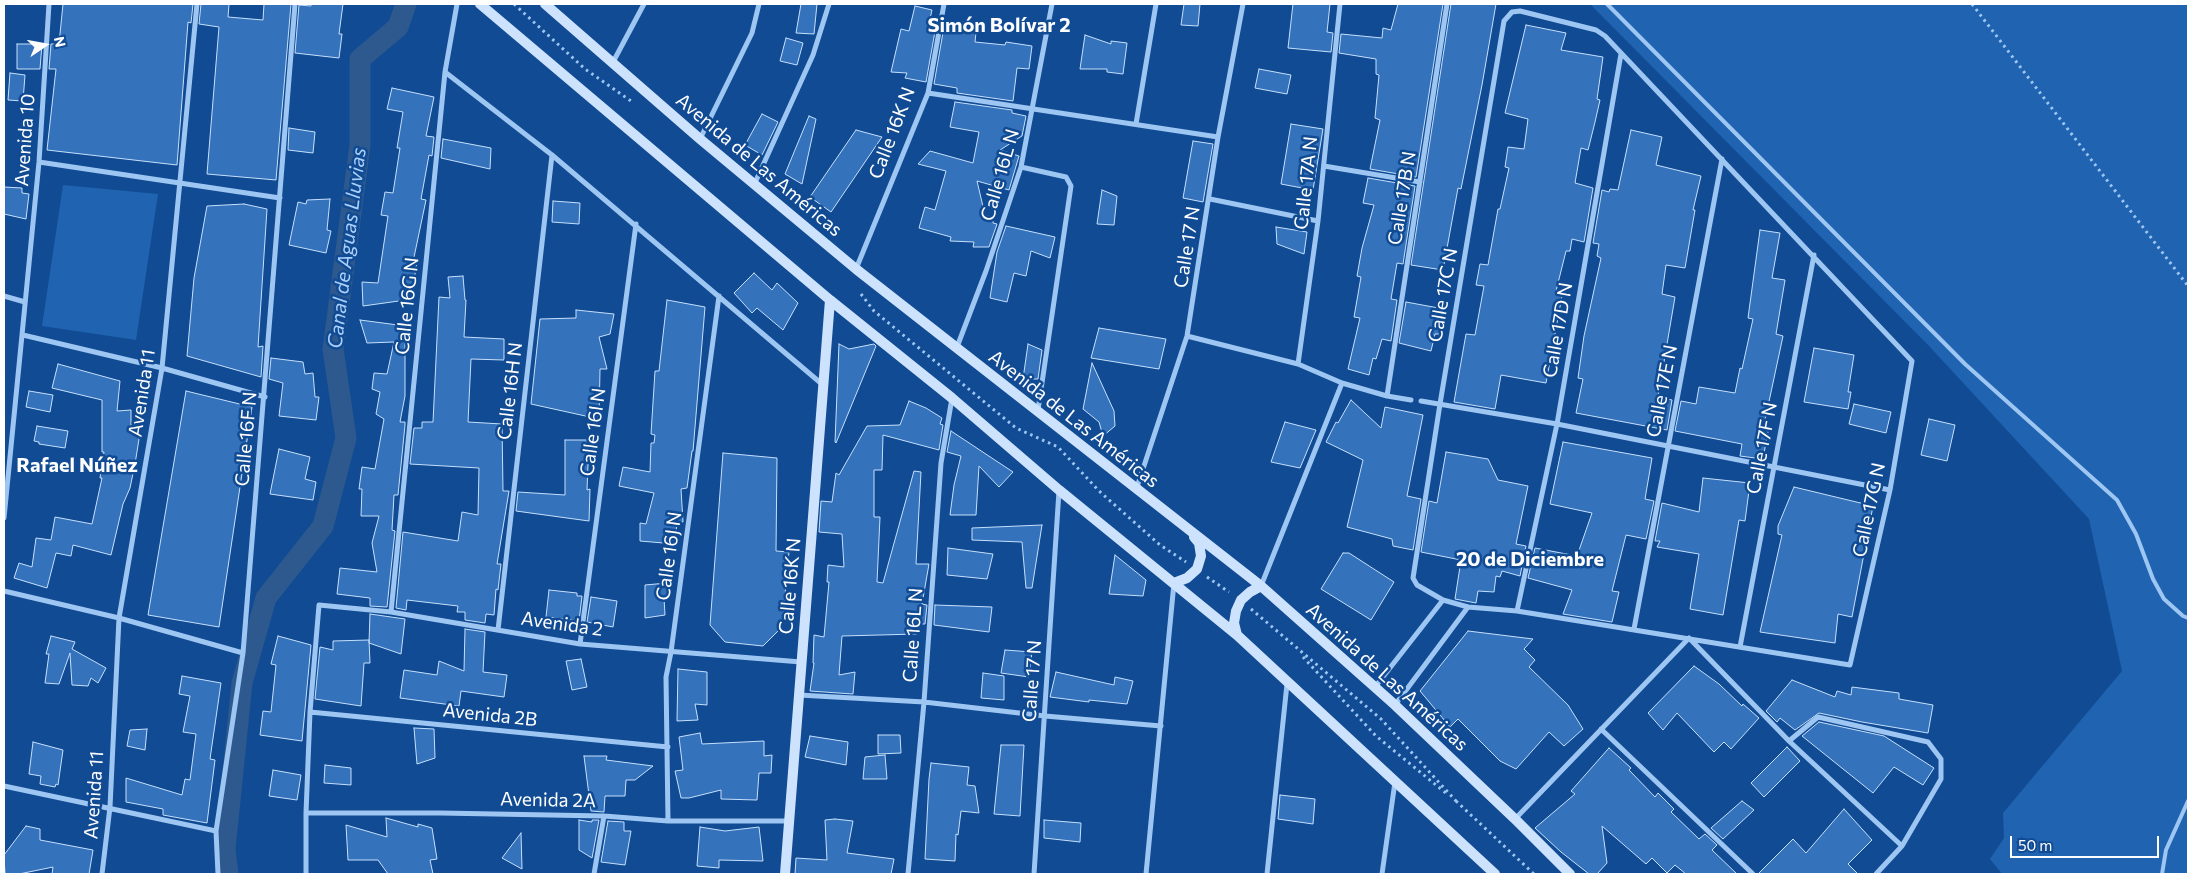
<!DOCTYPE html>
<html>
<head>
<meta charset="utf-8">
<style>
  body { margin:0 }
  #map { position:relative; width:2192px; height:878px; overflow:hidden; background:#114b93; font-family:Commissioner,sans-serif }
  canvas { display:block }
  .frame { position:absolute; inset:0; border:5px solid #fff; pointer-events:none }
  .north { position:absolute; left:20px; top:20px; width:50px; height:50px; -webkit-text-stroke:4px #114b93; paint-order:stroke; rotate:78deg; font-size:14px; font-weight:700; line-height:20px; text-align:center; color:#fff }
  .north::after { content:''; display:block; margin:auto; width:18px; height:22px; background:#fff; clip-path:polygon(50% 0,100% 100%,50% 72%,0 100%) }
  .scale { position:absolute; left:2010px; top:836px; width:149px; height:22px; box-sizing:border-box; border:2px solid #fff; border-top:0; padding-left:6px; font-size:15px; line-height:18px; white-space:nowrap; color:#fff; -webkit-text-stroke:4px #114b93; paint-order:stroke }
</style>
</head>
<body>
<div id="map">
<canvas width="2192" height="878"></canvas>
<div class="frame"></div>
<div class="north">N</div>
<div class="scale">50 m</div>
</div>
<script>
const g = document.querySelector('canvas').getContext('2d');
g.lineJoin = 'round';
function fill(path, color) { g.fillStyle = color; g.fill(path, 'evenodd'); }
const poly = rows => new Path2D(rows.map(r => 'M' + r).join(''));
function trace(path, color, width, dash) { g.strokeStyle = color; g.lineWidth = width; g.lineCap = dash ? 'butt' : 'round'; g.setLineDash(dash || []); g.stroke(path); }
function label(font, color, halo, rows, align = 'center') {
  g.font = font + ' Commissioner,sans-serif'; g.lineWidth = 5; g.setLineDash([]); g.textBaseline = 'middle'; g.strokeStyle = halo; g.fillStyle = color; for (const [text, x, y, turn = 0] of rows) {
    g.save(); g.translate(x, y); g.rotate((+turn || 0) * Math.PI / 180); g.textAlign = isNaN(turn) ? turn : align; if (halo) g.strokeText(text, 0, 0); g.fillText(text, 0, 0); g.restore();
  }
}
fill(poly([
  [1590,4,2188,4,2188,874,2002,874,1990,859,2004,838,2003,813,2122,671,2089,519,1929,346],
  [63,185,158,194,136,340,42,326]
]), '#1f63b1');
trace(poly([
  [228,874,225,849,242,683,266,598,323,526,346,438,333,349,360,145,360,59,398,27,406,4]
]), '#2d598e', 21);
const building = poly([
  [63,4,193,4,191,23,188,22,177,165,47,150,56,69,49,69,51,44,59,44,63,4],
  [201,4,229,4,228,17,263,20,264,4,291,4,276,180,207,174,219,27,199,24,201,4],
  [311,4,343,4,339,34,342,34,339,58,295,53,299,5,311,6,311,4],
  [801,4,817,4,814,34,796,33,801,4],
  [1184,4,1200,4,1198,26,1181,25,1184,4],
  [1293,4,1330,4,1327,32,1333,33,1331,52,1288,48,1293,4],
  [1398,4,1443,4,1416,177,1370,169,1380,120,1375,118,1379,75,1376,74,1376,59,1339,53,1341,34,1382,38,1383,28,1391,30,1398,4],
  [1451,4,1496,4,1482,85,1461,189,1458,188,1443,270,1411,265,1451,4],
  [915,6,932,10,930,19,937,20,926,82,905,78,907,73,891,72,901,29,909,31,915,6],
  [945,21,977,23,975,42,1005,45,1006,42,1032,46,1029,69,1017,68,1013,101,957,93,957,88,934,84,945,21],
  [1526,25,1566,33,1561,50,1603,57,1597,99,1600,100,1595,122,1588,150,1581,148,1575,183,1593,188,1584,242,1572,239,1570,251,1566,251,1555,295,1562,296,1546,383,1501,375,1495,409,1454,402,1466,334,1475,335,1484,286,1476,285,1480,264,1488,265,1498,209,1500,209,1509,168,1505,167,1508,147,1524,149,1528,119,1505,113,1526,25],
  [1085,35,1111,44,1111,41,1127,43,1123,74,1107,72,1107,69,1080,69,1085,35],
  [786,38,803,43,797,65,780,61,786,38],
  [17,44,42,44,40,69,17,69,17,44],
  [1259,69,1291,75,1287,94,1255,88,1259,69],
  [10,73,25,75,23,101,8,100,10,73],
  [392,88,434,97,426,136,434,137,432,156,429,155,421,199,426,200,413,262,417,262,413,286,403,285,406,300,363,306,362,282,378,283,388,216,381,215,385,192,393,193,400,148,397,148,403,112,387,109,392,88],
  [955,102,1012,110,1012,113,1026,116,1022,136,1000,150,1019,156,1009,190,977,181,985,215,993,218,993,223,997,224,989,247,973,247,974,242,950,241,951,237,919,228,925,207,935,210,946,171,918,164,930,151,973,163,979,132,950,127,955,102],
  [762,114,778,122,762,155,745,145,762,114],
  [809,116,816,119,802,184,785,174,809,116],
  [1291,124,1323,129,1313,190,1281,184,1291,124],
  [289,128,315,132,313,153,288,150,289,128],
  [856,130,882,137,831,212,810,197,856,130],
  [1631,130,1662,137,1656,165,1701,176,1693,210,1695,210,1685,268,1666,265,1662,294,1675,297,1658,397,1672,400,1667,430,1576,413,1583,379,1578,378,1584,336,1601,258,1597,256,1599,244,1593,243,1602,190,1609,192,1610,189,1618,190,1631,130],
  [443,139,491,148,490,169,441,158,443,139],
  [1193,141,1213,144,1203,202,1183,198,1193,141],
  [1368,178,1415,186,1403,264,1397,263,1391,299,1397,300,1391,341,1382,339,1376,359,1373,358,1369,375,1348,369,1360,318,1354,317,1361,277,1357,276,1362,248,1374,205,1363,203,1368,178],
  [4,187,22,188,22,193,29,194,26,219,4,214,4,187],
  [1102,190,1117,196,1114,225,1097,224,1102,190],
  [330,199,327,230,331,231,326,253,289,245,298,202,306,204,307,200,330,199],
  [553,201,580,203,579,224,552,222,553,201],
  [244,204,267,209,258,347,263,346,261,377,187,356,194,278,207,206,244,204],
  [1006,226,1055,237,1050,258,1031,251,1026,276,1014,273,1007,302,990,298,997,252,1006,226],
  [1276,227,1307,232,1304,254,1277,244,1276,227],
  [1760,230,1780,233,1772,278,1785,280,1776,334,1783,336,1764,425,1769,426,1763,459,1740,456,1742,444,1675,431,1681,401,1696,404,1699,387,1735,393,1740,368,1742,369,1753,319,1748,318,1760,230],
  [754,273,772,290,777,283,798,303,783,330,757,308,752,313,734,293,754,273],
  [463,276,465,300,466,300,464,337,504,339,504,360,471,359,468,422,502,424,503,491,509,491,497,564,501,564,498,590,496,589,494,615,486,614,485,623,465,620,465,612,457,612,458,606,407,600,406,610,396,608,403,532,458,541,462,512,478,515,479,468,410,464,414,428,422,428,422,422,433,422,439,297,450,298,448,277,463,276],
  [667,300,705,307,693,451,692,451,687,488,681,489,683,522,677,522,675,544,640,541,640,523,646,524,654,493,619,486,623,467,650,472,651,443,654,443,655,435,651,434,655,371,659,371,667,300],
  [1406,302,1444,309,1440,334,1435,334,1431,351,1399,343,1406,302],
  [576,310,614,314,610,334,599,337,607,369,600,369,599,419,531,404,540,319,576,318,576,310],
  [360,320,398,325,399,323,405,324,405,396,400,422,405,422,405,425,398,495,394,495,392,530,395,531,387,607,370,606,370,598,337,594,340,568,377,572,372,543,379,516,361,516,362,489,359,489,362,467,375,469,384,419,376,414,380,392,372,389,374,373,387,374,394,342,367,343,360,320],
  [1099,328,1166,339,1159,369,1091,358,1099,328],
  [839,344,849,349,874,344,876,346,836,443,835,442,839,344],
  [1028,344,1042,350,1038,379,1023,379,1028,344],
  [1814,348,1854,355,1848,392,1851,392,1848,409,1804,402,1814,348],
  [271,358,303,362,305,374,313,373,315,397,319,397,316,420,279,416,283,383,269,379,271,358],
  [1092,363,1114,411,1115,426,1103,436,1099,422,1083,409,1092,363],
  [58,364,120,381,117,411,131,410,131,432,140,433,135,464,130,488,123,504,111,555,73,545,71,556,56,553,47,588,14,578,19,563,32,567,36,538,51,540,55,517,92,524,102,478,100,478,104,452,102,452,102,400,52,388,58,364],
  [29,391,53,395,50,412,26,407,29,391],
  [186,391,252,407,219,627,148,615,186,391],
  [1351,400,1381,428,1385,407,1423,415,1407,496,1421,499,1413,550,1393,546,1392,539,1347,527,1363,460,1326,442,1336,422,1338,423,1351,400],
  [909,401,926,408,942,418,940,424,943,425,939,450,883,435,882,470,874,470,874,517,880,517,877,582,883,583,914,471,921,472,916,564,929,564,922,604,927,605,925,624,919,624,917,634,842,636,839,675,855,672,853,694,810,691,814,663,813,663,814,635,824,637,829,582,827,582,828,565,844,567,842,534,819,532,821,501,832,502,836,473,839,475,867,426,900,425,909,401],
  [1854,404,1891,412,1886,433,1849,424,1854,404],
  [1929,419,1955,425,1947,461,1921,455,1929,419],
  [1285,422,1316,430,1300,468,1271,462,1285,422],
  [37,426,68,431,65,448,39,444,39,442,34,441,37,426],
  [951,431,1013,472,999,487,979,466,976,515,950,515,954,485,961,456,947,452,951,431],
  [565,440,589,440,587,490,590,489,589,521,516,511,518,492,565,495,565,440],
  [1563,442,1652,458,1645,499,1654,501,1646,539,1626,535,1612,591,1619,592,1612,622,1563,614,1572,590,1528,578,1535,548,1577,556,1592,513,1550,504,1563,442],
  [279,449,310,457,305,479,316,482,313,500,270,494,279,449],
  [1446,452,1488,459,1498,480,1528,486,1516,544,1526,546,1520,576,1502,571,1500,577,1496,576,1494,592,1478,591,1476,603,1455,599,1461,560,1421,552,1429,501,1437,503,1446,452],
  [723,453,777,458,776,551,789,552,782,627,763,646,725,642,710,625,723,453],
  [1703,478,1750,483,1745,521,1739,520,1723,615,1690,609,1699,554,1657,547,1660,541,1655,541,1662,503,1699,512,1703,478],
  [1794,487,1873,506,1852,617,1838,614,1835,643,1760,632,1782,535,1778,534,1778,526,1794,487],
  [1042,525,1032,588,1026,588,1022,542,972,540,972,528,1042,525],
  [948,548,993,554,987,579,947,575,948,548],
  [1343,553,1349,553,1394,582,1371,620,1321,589,1343,553],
  [1115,555,1146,580,1143,596,1109,594,1115,555],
  [667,583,668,598,664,598,665,615,645,618,645,585,667,583],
  [549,590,577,593,577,596,582,596,579,621,546,617,549,590],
  [591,597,617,601,613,627,587,622,591,597],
  [935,605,992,607,989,632,934,625,935,605],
  [370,614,405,619,401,654,369,643,370,614],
  [465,629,485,632,483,672,507,675,504,697,461,691,459,706,400,698,404,670,437,675,439,661,464,671,465,629],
  [1468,631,1533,639,1524,649,1535,660,1529,667,1568,705,1583,729,1564,746,1549,732,1516,769,1500,761,1458,719,1450,727,1420,691,1468,631],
  [51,636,75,642,72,649,106,668,98,683,91,678,88,686,72,685,70,653,59,684,45,683,49,654,46,654,51,636],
  [278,636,311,645,302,741,260,735,263,711,271,712,276,665,271,664,278,636],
  [369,640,370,663,364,663,361,706,315,699,320,647,333,650,333,641,369,640],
  [1005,650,1032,652,1029,677,1001,673,1005,650],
  [581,659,587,687,572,690,566,661,581,659],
  [1694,666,1719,684,1742,706,1743,704,1759,718,1731,749,1724,742,1714,752,1677,713,1663,730,1648,713,1694,666],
  [678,669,707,672,707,705,695,704,698,720,677,721,678,669],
  [1056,672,1114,685,1115,677,1133,681,1127,704,1089,700,1089,702,1050,697,1056,672],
  [983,673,1004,676,1004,700,981,698,983,673],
  [182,676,221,683,210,759,215,760,207,823,163,815,163,809,126,802,126,778,182,795,185,779,190,780,196,734,183,732,190,696,179,694,182,676],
  [1792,680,1835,697,1837,691,1851,695,1852,687,1899,693,1899,699,1933,705,1928,733,1862,722,1819,713,1795,730,1780,718,1777,722,1766,711,1792,680],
  [1819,722,1884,736,1934,768,1923,785,1894,767,1873,793,1802,736,1819,722],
  [414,728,434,729,435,758,417,764,414,728],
  [147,729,145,750,127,746,130,730,147,729],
  [700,733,702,744,764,741,764,756,772,755,771,773,759,773,757,800,721,799,721,790,689,798,681,798,675,771,683,770,679,737,700,733],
  [878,735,900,735,901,753,878,754,878,735],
  [810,736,848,742,846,765,805,757,810,736],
  [33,742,63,750,58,785,56,784,55,787,40,784,41,776,29,774,33,742],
  [1001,745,1024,745,1020,816,994,814,1001,745],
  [1787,747,1800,761,1764,797,1751,783,1787,747],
  [1609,748,1631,768,1629,770,1655,797,1658,793,1674,809,1671,812,1699,839,1705,834,1717,845,1712,850,1737,874,1686,874,1675,865,1667,873,1652,858,1646,864,1602,826,1607,863,1597,874,1589,874,1561,852,1535,828,1575,794,1571,791,1609,748],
  [885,755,887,779,863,779,865,757,885,755],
  [584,756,607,756,606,760,653,766,635,780,626,780,625,796,605,796,604,812,591,811,584,756],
  [931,763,969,767,967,785,975,786,979,813,961,811,958,835,956,834,955,861,925,859,929,779,931,763],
  [325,765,351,768,351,785,324,783,325,765],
  [273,770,301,775,297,800,269,796,273,770],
  [1280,795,1315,799,1313,824,1278,819,1280,795],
  [1742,801,1754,810,1723,839,1711,828,1742,801],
  [1844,809,1872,840,1848,864,1858,874,1758,874,1793,839,1806,853,1844,809],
  [386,818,418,827,418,824,432,828,437,859,430,860,433,874,388,874,378,860,348,860,346,825,387,837,386,818],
  [835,819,853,821,847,853,894,859,891,874,795,874,796,858,827,860,825,820,835,819],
  [579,820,592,822,592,820,599,820,592,858,579,850,579,820],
  [1044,820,1081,823,1080,842,1044,838,1044,820],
  [608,821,624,822,624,831,631,831,625,865,601,862,608,821],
  [26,826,40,829,40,840,93,850,89,874,52,874,53,867,19,874,5,874,4,855,26,826],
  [700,827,725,831,759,827,763,861,719,860,719,868,697,866,700,827],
  [521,833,522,869,502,858,521,833]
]);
fill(building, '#3472bb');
trace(building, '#c6e0fd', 1);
trace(poly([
  [514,4,585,69,631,101],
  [1972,4,2188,286],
  [861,294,874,311,1016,428,1058,447,1099,491,1160,545,1186,562],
  [1207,577,1229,592],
  [1251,609,1381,719,1456,801],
  [1303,657,1376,736,1447,794],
  [1456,801,1534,874]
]), '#9ec6f3', 3, [2.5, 4]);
trace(poly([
  [1607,4,1965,364,2117,500,2136,534,2153,579,2164,599,2183,616,2188,618],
  [2162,874,2166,850,2188,801]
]), '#9ec6f3', 4);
trace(poly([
  [1520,11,1596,30,1605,36,1912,361,1890,490,1850,665,1517,611,1468,607,1443,600,1417,585,1413,578,1440,404,1504,21,1512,12,1520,11],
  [612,64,644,4],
  [445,72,552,155,823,385],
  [928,93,1218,137],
  [1136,124,1156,4],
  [700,139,752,33,759,4],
  [39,162,280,198],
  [1324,166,1420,182],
  [1021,167,1066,177,1071,186,1038,410],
  [754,185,813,55,829,4],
  [1210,199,1318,221],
  [856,269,928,93,944,4],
  [4,296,25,302],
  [23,335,162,368,265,397],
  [1187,336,1298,364,1342,383,1387,396,1411,400],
  [957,347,986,271,1021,167,1052,4],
  [1298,364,1318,221,1340,4],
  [1387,396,1447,4],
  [1421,401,1557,424,1890,490],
  [1136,490,1187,336,1218,137,1243,4],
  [4,518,39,162,49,4],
  [1261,586,1342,383],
  [4,591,119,618,243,653],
  [1517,611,1557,424,1621,54],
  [391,612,445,72,457,4],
  [1634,629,1722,159],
  [498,630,552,155],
  [580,644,636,224],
  [1740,647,1814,255],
  [1375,687,1443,600],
  [799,695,924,702,1045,716,1161,726],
  [1395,705,1468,607],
  [310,712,668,747],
  [1601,729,1753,874],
  [1789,741,1818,717,1928,742,1941,759,1941,779,1902,846,1876,874],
  [4,786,216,831],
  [306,813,440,813,604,816,668,821,789,821],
  [1515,819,1689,638,1789,741,1902,846],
  [668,821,666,677,671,652,719,296],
  [102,874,110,807,119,618,162,368,197,4],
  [218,874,216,831,243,653,295,4],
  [306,874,306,813,310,712,319,605,391,612,580,644,801,662],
  [594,874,604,816],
  [908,874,924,702,941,463,952,398],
  [1034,874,1059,491],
  [1146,874,1174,583],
  [1267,874,1287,684],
  [1382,874,1395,782]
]), '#9ec6f3', 5);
trace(poly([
  [480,4,830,300,952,398,1059,490,1237,635,1495,874],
  [545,4,700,139,856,269,1261,586,1395,705,1515,819,1570,874],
  [1174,583,1187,578,1197,569,1201,556,1199,543,1194,537],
  [1237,635,1234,623,1236,611,1241,600,1250,592,1261,586],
  [785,874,830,300]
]), '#cde2fd', 10);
label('19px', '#fff', '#114b93', [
  ["Calle 16K N",892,133,-69],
  ["Avenida 10",25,140,-86],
  ["Avenida de Las Américas",759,165,40],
  ["Calle 16L N",1000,175,-74],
  ["Calle 17A N",1306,183,-84],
  ["Calle 17B N",1402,198,-81],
  ["Calle 17 N",1187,247,-81],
  ["Calle 17C N",1443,295,-80],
  ["Calle 16G N",407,306,-84],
  ["Calle 17D N",1558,330,-80],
  ["Calle 16H N",510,391,-83],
  ["Calle 17E N",1662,391,-79],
  ["Avenida 11",142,393,-81],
  ["Avenida de Las Américas",1074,419,38],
  ["Calle 16I N",593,432,-82],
  ["Calle 16F N",246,439,-85],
  ["Calle 17F N",1762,448,-79],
  ["Calle 17G N",1869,510,-78],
  ["Calle 16J N",669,556,-82],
  ["Calle 16K N",790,586,-85],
  ["Avenida 2",562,624,8],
  ["Calle 16L N",913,635,-86],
  ["Avenida de Las Américas",1387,677,42],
  ["Calle 17 N",1032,681,-86],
  ["Avenida 2B",490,715,6],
  ["Avenida 11",94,795,-86],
  ["Avenida 2A",548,800,1]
]);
label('bold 20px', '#fff', '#114b93', [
  ["Simón Bolívar 2",999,25],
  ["Rafael Núñez",77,465],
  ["20 de Diciembre",1530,559]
]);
label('italic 20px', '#aad0fa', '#114b93', [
  ["Canal de Aguas Lluvias",347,248,-83]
]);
</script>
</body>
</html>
